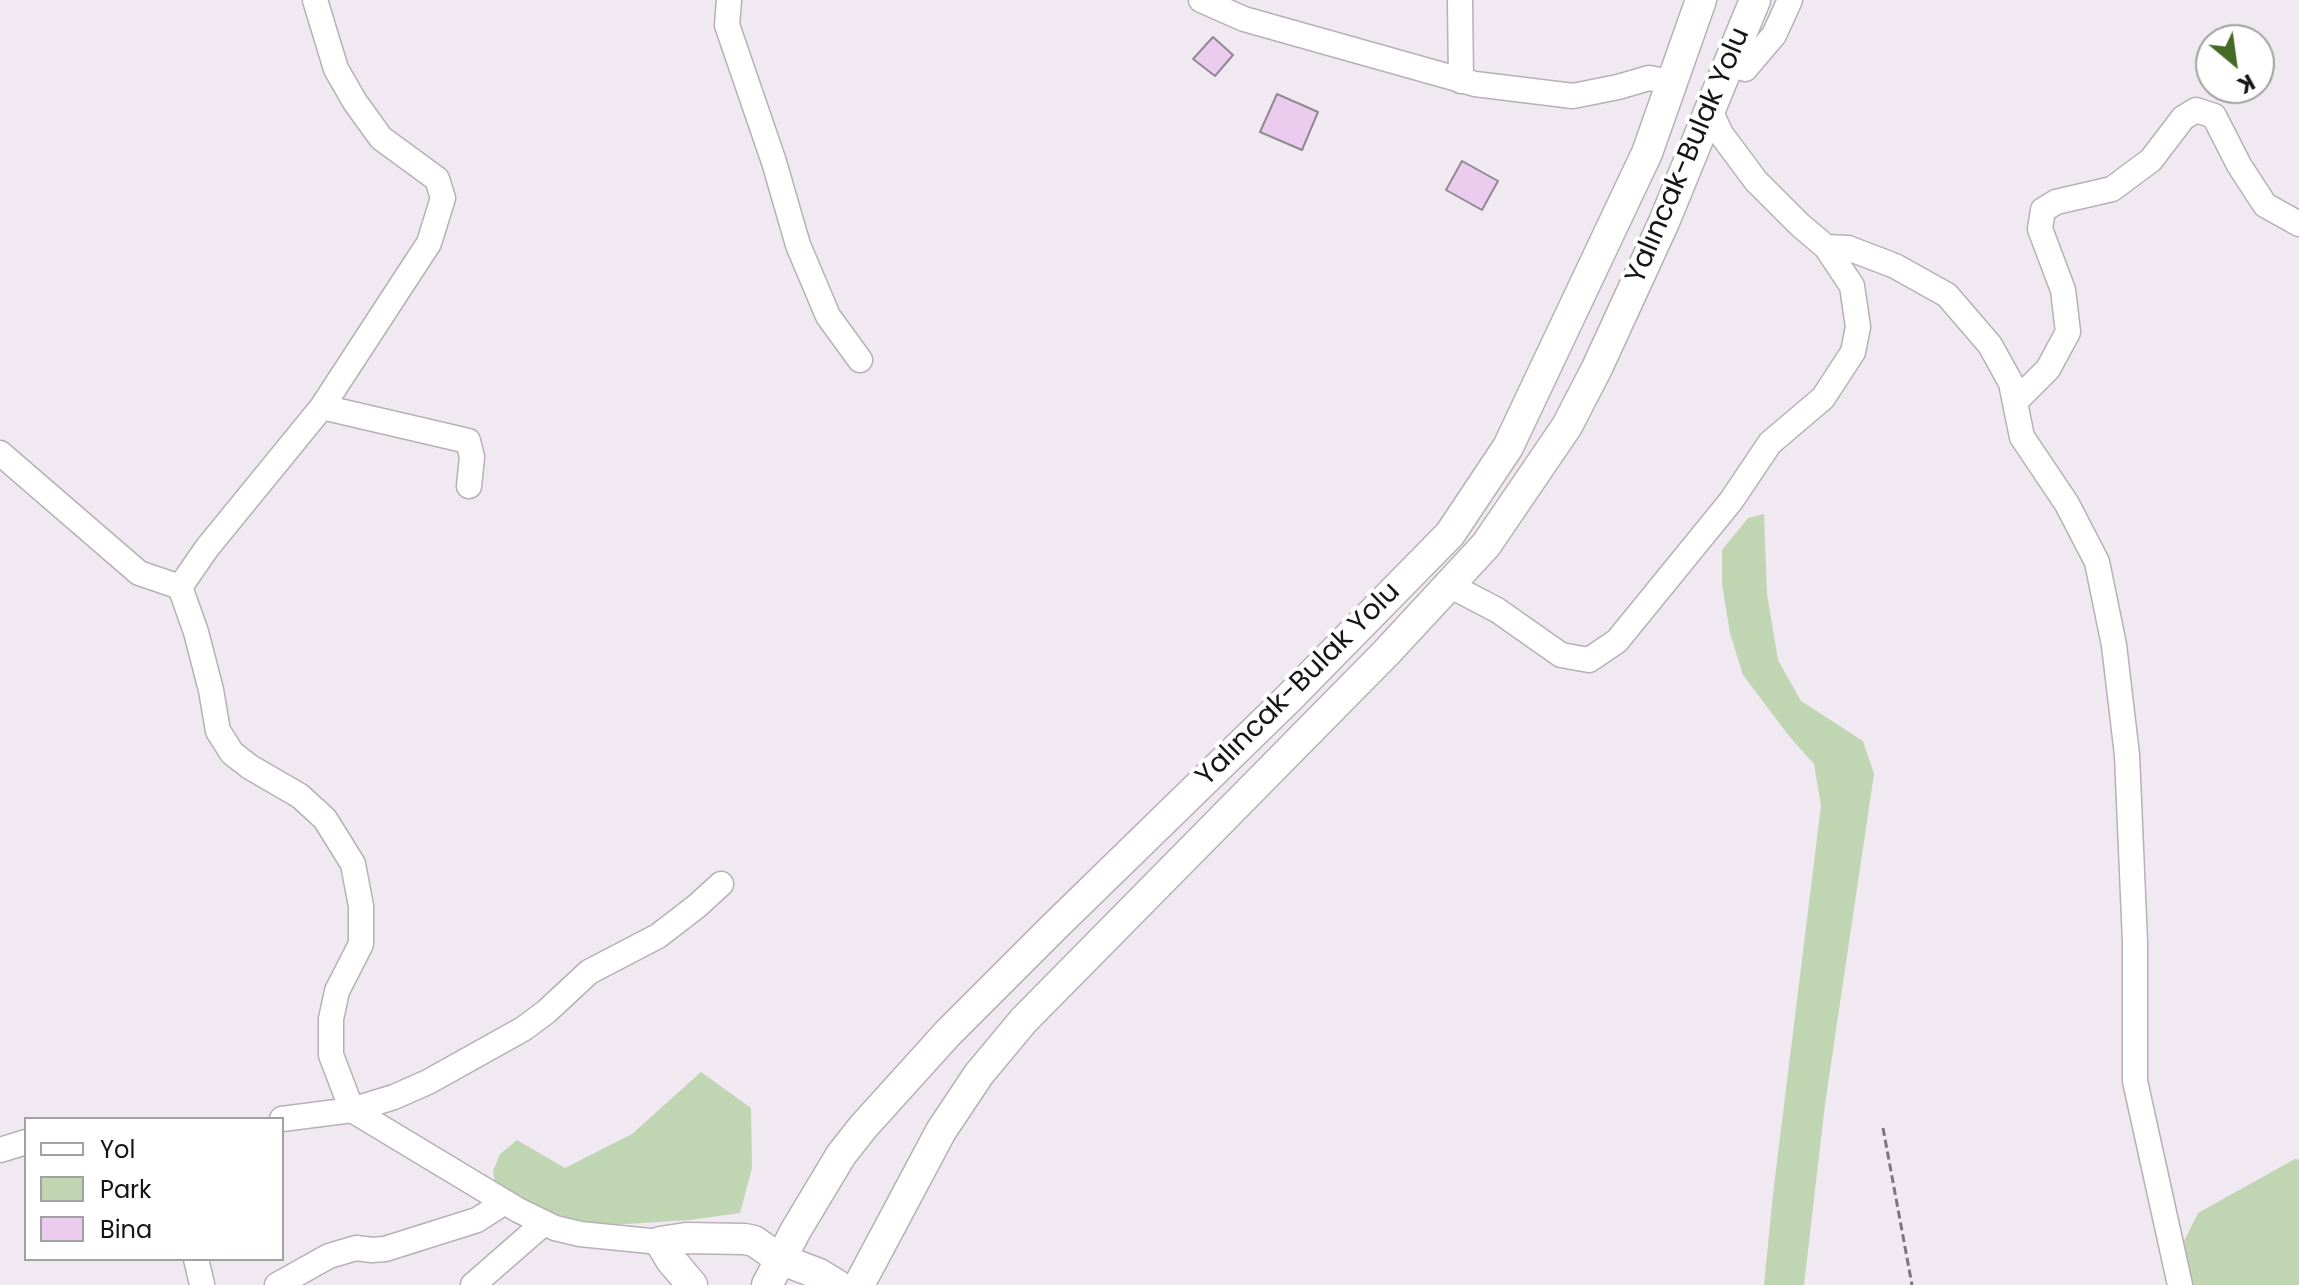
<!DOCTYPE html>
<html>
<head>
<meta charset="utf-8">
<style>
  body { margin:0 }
  #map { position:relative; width:2299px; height:1285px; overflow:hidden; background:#f0e9f1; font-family:Poppins,sans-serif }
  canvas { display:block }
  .legend { position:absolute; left:24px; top:1117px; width:260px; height:144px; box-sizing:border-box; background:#fff; border:2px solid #a2a1a2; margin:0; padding:10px 14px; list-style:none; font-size:24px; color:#171417 }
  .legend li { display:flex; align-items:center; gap:16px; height:40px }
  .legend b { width:40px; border:2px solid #a2a1a2 }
  .north { position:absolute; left:2195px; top:24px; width:80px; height:80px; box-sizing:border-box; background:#fff; border:2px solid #a2a1a2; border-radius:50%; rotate:151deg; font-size:22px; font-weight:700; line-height:32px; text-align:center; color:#171417 }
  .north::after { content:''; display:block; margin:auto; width:28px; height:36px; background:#456a24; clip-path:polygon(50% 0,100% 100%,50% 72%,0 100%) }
</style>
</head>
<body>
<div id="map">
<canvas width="2299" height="1285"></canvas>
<ul class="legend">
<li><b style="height:10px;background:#fff"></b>Yol</li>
<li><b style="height:22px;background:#c0d5b2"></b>Park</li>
<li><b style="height:22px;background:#ebcbee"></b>Bina</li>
</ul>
<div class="north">K</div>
</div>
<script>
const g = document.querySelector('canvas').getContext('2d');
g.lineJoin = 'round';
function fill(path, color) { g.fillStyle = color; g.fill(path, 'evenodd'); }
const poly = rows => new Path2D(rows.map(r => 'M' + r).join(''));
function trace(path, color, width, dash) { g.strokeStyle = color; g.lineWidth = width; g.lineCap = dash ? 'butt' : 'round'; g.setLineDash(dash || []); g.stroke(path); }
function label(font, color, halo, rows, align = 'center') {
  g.font = font + ' Poppins,sans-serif'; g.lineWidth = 8; g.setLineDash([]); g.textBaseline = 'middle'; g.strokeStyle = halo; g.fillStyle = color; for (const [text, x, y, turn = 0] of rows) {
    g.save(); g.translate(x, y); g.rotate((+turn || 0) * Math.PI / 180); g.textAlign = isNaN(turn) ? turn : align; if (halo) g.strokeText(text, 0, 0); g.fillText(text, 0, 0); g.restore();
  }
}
fill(poly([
  [1764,514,1767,594,1778,660,1801,701,1863,741,1874,774,1825,1104,1804,1285,1764,1285,1773,1194,1821,806,1814,764,1789,736,1743,675,1730,633,1722,584,1722,550,1748,518],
  [701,1072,751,1108,752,1168,740,1213,690,1220,611,1225,569,1219,496,1192,493,1171,500,1154,517,1140,565,1168,632,1134],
  [2295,1159,2299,1160,2299,1285,2193,1285,2182,1245,2198,1213]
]), '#c0d5b2');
const building = poly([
  [1213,37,1233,55,1215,76,1193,59,1213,37],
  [1277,94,1318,112,1302,150,1260,132,1277,94],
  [1462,161,1498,181,1482,210,1446,190,1462,161]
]);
fill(building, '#ebcbee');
trace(building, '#908991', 2);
const minor = poly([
  [315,0,336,69,355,102,381,138,437,179,443,198,429,243,322,407,207,548,180,587,196,632,211,690,218,731,232,753,250,767,300,796,325,819,353,864,361,906,361,944,337,991,331,1019,331,1055,352,1110,518,1210,555,1228,580,1234,660,1242],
  [729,0,727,25,774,162,798,245,828,316,860,360],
  [1201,0,1244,19,1475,84,1573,96,1618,87,1649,78,1672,82],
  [1460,0,1461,81],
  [1745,69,1774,35,1790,0],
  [1826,247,1848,248,1895,266,1947,295,1990,345,2011,383,2022,437,2067,504,2097,562,2114,645,2127,755,2135,942,2135,1081,2180,1285],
  [2015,402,2048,369,2068,332,2063,290,2040,229,2043,210,2056,202,2112,189,2151,160,2183,118,2196,110,2214,116,2239,165,2265,205,2299,224],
  [322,407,468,441,472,457,469,486],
  [0,453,139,573,180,587],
  [1449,585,1497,610,1561,655,1589,660,1617,641,1731,501,1770,443,1823,398,1853,352,1858,327,1852,286,1826,247,1800,225,1756,181,1721,134,1710,110],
  [282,1119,352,1110,394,1097,428,1082,523,1029,546,1012,589,972,658,936,697,906,721,884],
  [0,1150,26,1142],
  [196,1259,202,1284],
  [277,1285,329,1256,356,1248,372,1250,385,1249,477,1220,505,1202],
  [473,1285,544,1223]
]);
const major = poly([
  [692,1285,671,1260,660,1242,686,1238,745,1239,754,1241,780,1259,819,1274,837,1285],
  [767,1285,796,1230,841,1155,863,1127,948,1033,1054,927,1289,698,1450,534,1508,447,1647,153,1701,0],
  [859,1285,941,1131,979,1074,1024,1020,1386,653,1486,545,1567,426,1597,368,1664,222,1755,0]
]);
trace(minor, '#b7b0b7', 27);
trace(major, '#b7b0b7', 33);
trace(poly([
  [1883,1128,1912,1285]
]), '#7c777c', 3, [8, 4]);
trace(minor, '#fff', 24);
trace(major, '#fff', 30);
label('28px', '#171417', '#fff', [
  ["Yalıncak-Bulak Yolu",1689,156,-67],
  ["Yalıncak-Bulak Yolu",1299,685,-45]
]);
</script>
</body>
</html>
